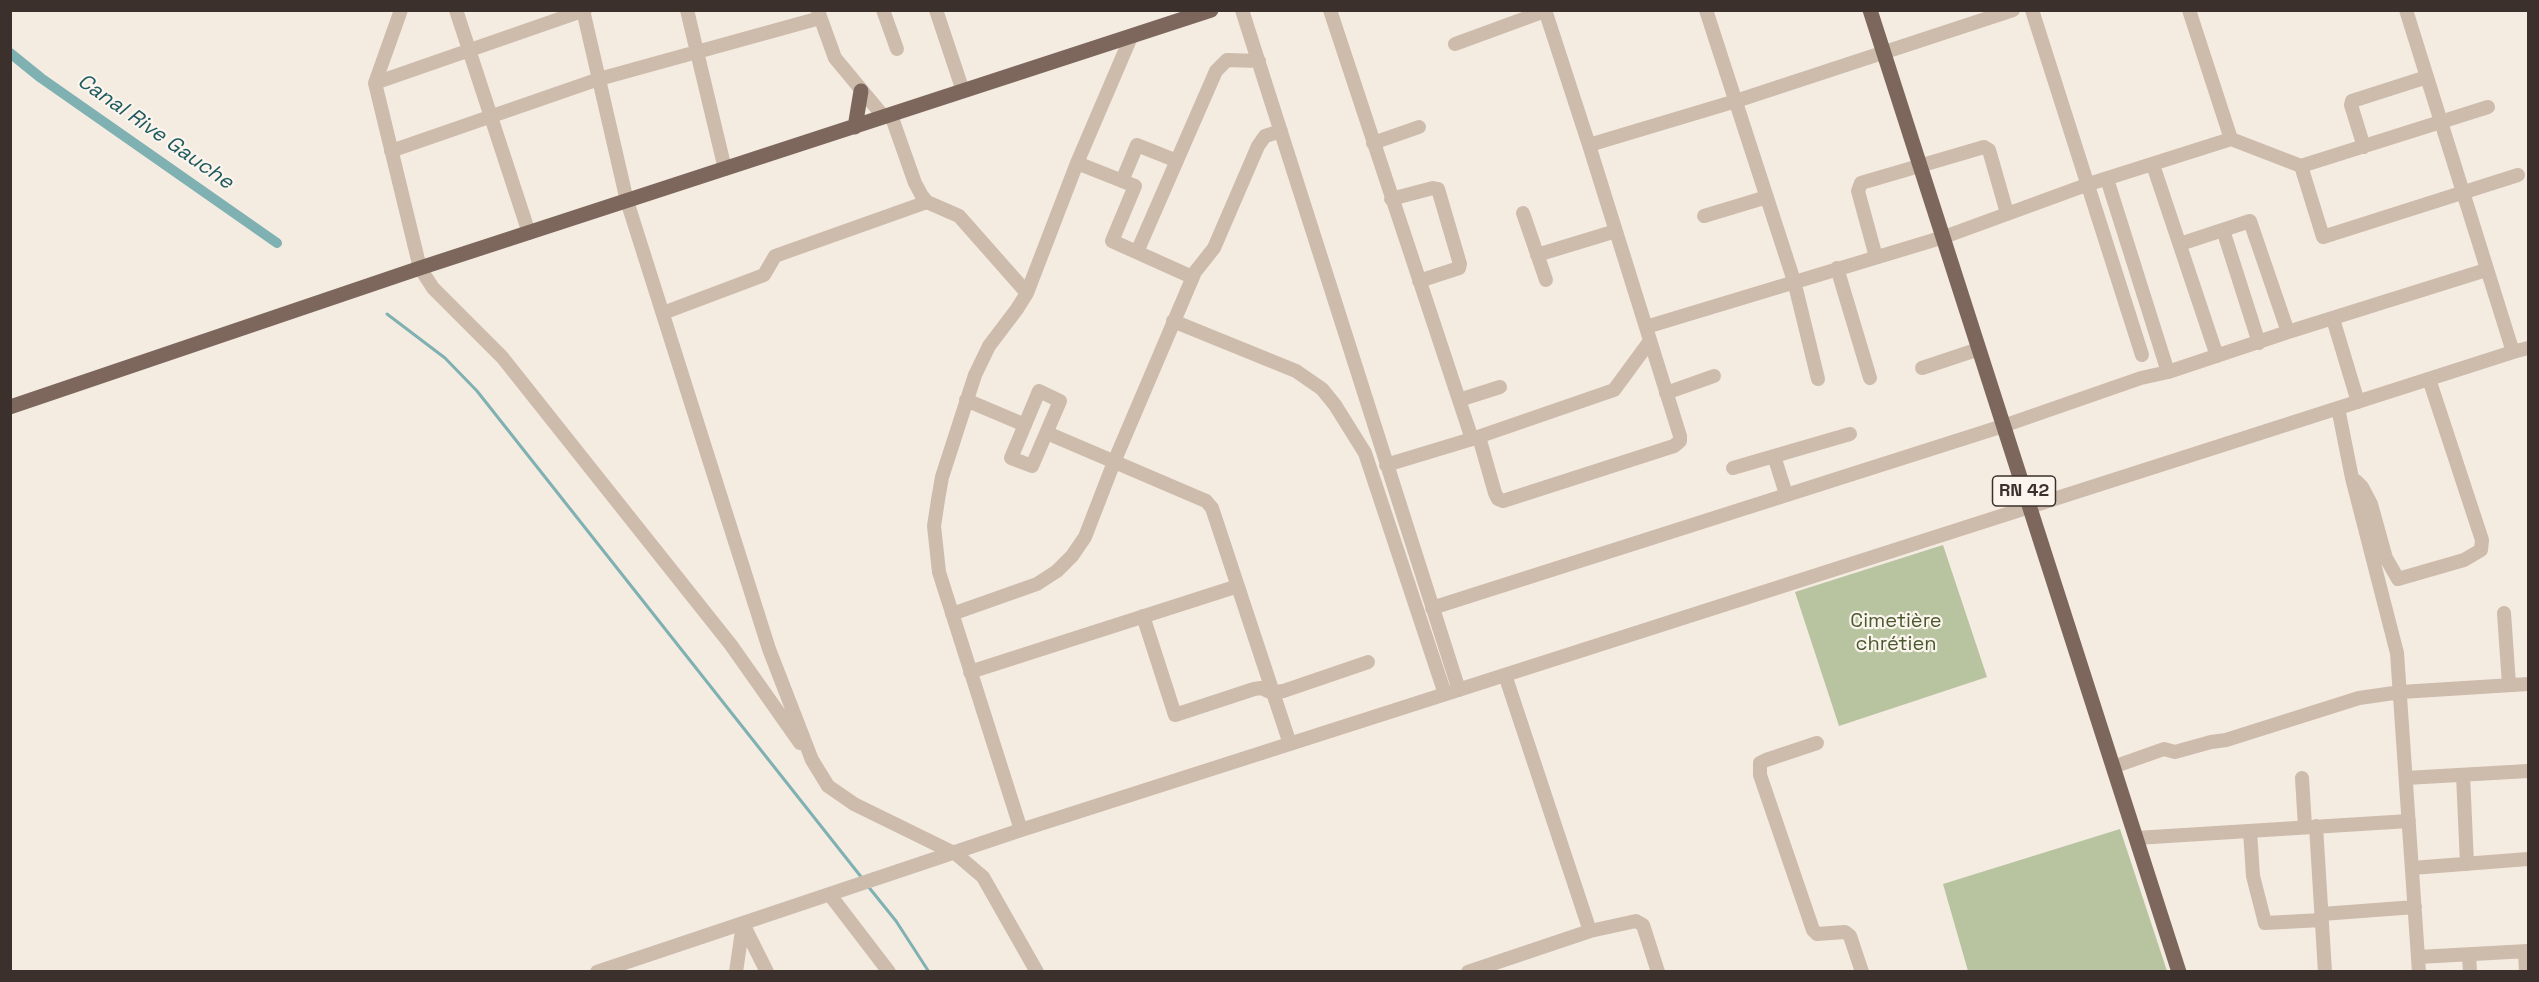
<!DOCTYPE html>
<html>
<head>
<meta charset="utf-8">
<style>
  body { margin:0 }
  #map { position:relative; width:2539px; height:982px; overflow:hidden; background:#f4ebe1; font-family:"Space Grotesk",sans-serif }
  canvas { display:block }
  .frame { position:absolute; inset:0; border:12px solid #3b302b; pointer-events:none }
</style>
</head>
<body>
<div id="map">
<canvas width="2539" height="982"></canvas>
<div class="frame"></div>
</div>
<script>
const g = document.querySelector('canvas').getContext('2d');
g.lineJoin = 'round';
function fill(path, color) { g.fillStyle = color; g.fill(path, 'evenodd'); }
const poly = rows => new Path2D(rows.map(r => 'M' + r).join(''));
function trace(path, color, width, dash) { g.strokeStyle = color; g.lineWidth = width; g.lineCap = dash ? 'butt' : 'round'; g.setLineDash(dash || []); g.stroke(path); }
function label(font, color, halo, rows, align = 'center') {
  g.font = font + ' "Space Grotesk",sans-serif'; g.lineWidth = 4.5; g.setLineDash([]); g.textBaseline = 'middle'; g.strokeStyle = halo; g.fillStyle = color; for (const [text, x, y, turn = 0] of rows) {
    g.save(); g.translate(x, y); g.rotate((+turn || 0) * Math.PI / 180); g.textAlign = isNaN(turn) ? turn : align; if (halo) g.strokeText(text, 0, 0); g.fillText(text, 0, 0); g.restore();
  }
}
fill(poly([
  [1943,545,1987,677,1839,726,1795,592],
  [2120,829,2167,971,1968,971,1943,884]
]), '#b8c4a0');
trace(poly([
  [387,314,445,358,477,391,862,878],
  [867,885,896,921,929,972]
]), '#7fb0b2', 3);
trace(poly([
  [10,53,41,78,277,243]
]), '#7fb0b2', 10);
trace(poly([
  [401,10,375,83,420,268,433,288,502,357,731,645,800,743],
  [456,10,529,233],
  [583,10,627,201,769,649,812,760,828,786,854,804,956,854,983,877,1037,972],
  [687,10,725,169],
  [883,10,897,49],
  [936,10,963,91],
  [1242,10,1459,690],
  [1330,10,1472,439,1614,390,1650,341],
  [1706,10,1794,281,1818,379],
  [2032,10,2142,355],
  [818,11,835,58,884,117],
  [1455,44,1545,11],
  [375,83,585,10],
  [891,115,915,183,922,196,927,202,959,216,1027,293],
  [2231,139,2301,166,2323,237,2518,175],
  [1373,143,1419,127],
  [1589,145,1736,101,2013,10],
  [2364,147,2351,105,2352,101,2427,77],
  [391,151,599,79,820,18],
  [1077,163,1135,186,1112,241,1192,277],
  [2153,165,2217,356],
  [2301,166,2488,107],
  [2107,179,2168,372],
  [1122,181,1137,145,1177,161],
  [1391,199,1433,188,1438,189,1460,264,1459,268,1419,281],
  [1523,213,1546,280],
  [1704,216,1767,197],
  [2223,230,2259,343],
  [2180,244,2250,221,2288,332],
  [1137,252,1216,71,1227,60,1259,61],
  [1537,255,1616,231],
  [1876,257,1858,191,1861,183,1984,147,1989,150,2007,213],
  [1837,268,1870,378],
  [663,313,764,275,775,256,927,202],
  [2333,319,2358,402],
  [1173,321,1296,371,1322,389,1335,405,1365,453,1445,694],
  [1646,327,1944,237,2089,184,2231,139,2189,10],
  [2513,352,2528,348],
  [1922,368,1979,349],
  [1039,391,1060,401,1032,466,1011,458,1039,391],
  [1666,393,1714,376],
  [966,400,1025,425],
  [1459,400,1500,387],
  [2338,408,2352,478,2397,653,2419,972],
  [1047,433,1206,501,1212,508,1290,744],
  [1479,437,1495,493,1498,499,1503,501,1674,446,1680,441,1680,436,1589,145,1545,10],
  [1774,456,1786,494],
  [1386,465,1472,439],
  [1733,468,1850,434],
  [2356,481,2362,487,2371,504,2386,558,2398,579,2464,560,2481,550,2482,540,2429,379],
  [1432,608,2003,426,2141,378,2168,372,2288,332,2486,270],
  [2504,613,2509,685],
  [952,614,1037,584,1057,571,1072,556,1085,537,1114,462,1195,272,1214,248,1258,146,1265,136,1281,131],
  [1143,616,1175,715,1254,689,1261,688,1272,693,1283,691,1368,662],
  [970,672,1238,586],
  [1505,675,1590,931],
  [1817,743,1766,760,1760,763,1760,775,1813,930,1817,934,1845,932,1850,936,1862,972],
  [2113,767,2164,749,2175,752,2211,742,2226,740,2359,698,2401,692,2528,684],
  [2463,775,2467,864],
  [2302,778,2305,827],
  [2406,778,2528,771],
  [2316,826,2325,972],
  [1021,830,939,572,934,526,938,500,942,477,975,375,989,346,1017,309,1027,293,1077,163,1131,37],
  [2250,831,2253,876,2265,923,2322,920],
  [2136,838,2409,821],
  [2412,868,2528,859],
  [830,895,889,972],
  [2322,914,2415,907],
  [743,924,767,972],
  [2525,952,2526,972],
  [2469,955,2470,972],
  [2418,957,2528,951],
  [597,972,1021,830,2513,352,2406,10],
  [736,972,743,924],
  [1468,972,1590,931,1636,921,1643,925,1658,972]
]), '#cdbbac', 14);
trace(poly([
  [1870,10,2179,972],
  [855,127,861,91],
  [10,407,420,268,1211,10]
]), '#7d675c', 15);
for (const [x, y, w] of [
  [2024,491,63]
]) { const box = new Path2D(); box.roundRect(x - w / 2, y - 15, w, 30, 4.5); g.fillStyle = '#fbf5ee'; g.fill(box); trace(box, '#3b302b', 1.5); }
label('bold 18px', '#3b302b', null, [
  ["RN 42",2024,491]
]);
label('20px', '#4a5a2e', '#fbf5ee', [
  ["Cimetière",1896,622],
  ["chrétien",1896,645]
]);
label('italic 21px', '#1f5a5e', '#fbf5ee', [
  ["Canal Rive Gauche",155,132,35]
]);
</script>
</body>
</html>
